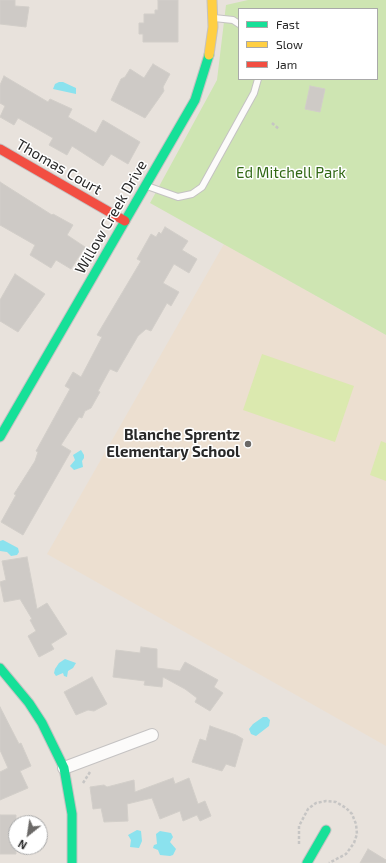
<!DOCTYPE html>
<html>
<head>
<meta charset="utf-8">
<style>
  body { margin:0 }
  #map { position:relative; width:386px; height:863px; overflow:hidden; background:#e8e2dc; font-family:"Exo 2",sans-serif }
  canvas { display:block }
  .legend { position:absolute; left:238px; top:8px; width:140px; height:72px; box-sizing:border-box; background:#fff; border:1px solid #a9a9a9; margin:0; padding:5px 7px; list-style:none; font-size:12px; color:#282828 }
  .legend li { display:flex; align-items:center; gap:8px; height:20px }
  .legend b { width:20px; border:1px solid #a9a9a9 }
  .north { position:absolute; left:8px; top:815px; width:40px; height:40px; box-sizing:border-box; background:#fff; border:1px solid #a9a9a9; border-radius:50%; rotate:210deg; font-size:11px; font-weight:700; line-height:16px; text-align:center; color:#282828 }
  .north::after { content:''; display:block; margin:auto; width:14px; height:18px; background:#6b6967; clip-path:polygon(50% 0,100% 100%,50% 72%,0 100%) }
</style>
</head>
<body>
<div id="map">
<canvas width="386" height="863"></canvas>
<ul class="legend">
<li><b style="height:5px;background:#16e098"></b>Fast</li>
<li><b style="height:5px;background:#ffcf43"></b>Slow</li>
<li><b style="height:5px;background:#f24e42"></b>Jam</li>
</ul>
<div class="north">N</div>
</div>
<script>
const g = document.querySelector('canvas').getContext('2d');
g.lineJoin = 'round';
function fill(path, color) { g.fillStyle = color; g.fill(path, 'evenodd'); }
const poly = rows => new Path2D(rows.map(r => 'M' + r).join(''));
function trace(path, color, width, dash) { g.strokeStyle = color; g.lineWidth = width; g.lineCap = dash ? 'butt' : 'round'; g.setLineDash(dash || []); g.stroke(path); }
function label(font, color, halo, rows, align = 'center') {
  g.font = font + ' "Exo 2",sans-serif'; g.lineWidth = 3; g.setLineDash([]); g.textBaseline = 'middle'; g.strokeStyle = halo; g.fillStyle = color; for (const [text, x, y, turn = 0] of rows) {
    g.save(); g.translate(x, y); g.rotate((+turn || 0) * Math.PI / 180); g.textAlign = isNaN(turn) ? turn : align; if (halo) g.strokeText(text, 0, 0); g.fillText(text, 0, 0); g.restore();
  }
}
fill(poly([
  [224,244,386,335,386,746,47,554]
]), '#ecdfd0');
fill(poly([
  [248,0,386,0,386,335,150,203,217,80,226,5],
  [239,9,377,9,377,79,239,79]
]), '#cee5b2');
fill(poly([
  [262,354,354,386,335,442,243,410],
  [381,441,386,443,386,481,370,475]
]), '#dbe9af');
fill(poly([
  [59,82,63,82,76,88,76,94,53,89,55,84],
  [81,450,84,455,84,458,82,461,83,467,74,470,70,466,75,460,73,455],
  [3,540,18,548,19,552,17,555,11,556,7,552,0,551,0,541],
  [65,659,76,663,73,668,68,671,67,677,64,676,63,673,56,676,54,673,55,669,59,663],
  [263,717,267,717,270,720,269,726,256,736,251,734,249,729,253,724],
  [137,830,141,831,142,841,139,848,130,847,131,840,128,835],
  [160,831,171,833,173,837,170,842,176,849,173,855,170,856,160,855,158,850,153,848,154,845,157,844,156,834]
]), '#8be2ee');
const building = poly([
  [0,0,15,0,15,6,29,7,26,27,0,24,0,0],
  [158,0,178,0,178,42,143,42,143,34,139,34,139,23,144,23,144,14,155,14,155,10,158,10,158,0],
  [153,64,170,74,163,87,164,91,145,118,111,100,121,79,125,77,130,69,144,78,153,64],
  [4,76,48,102,50,99,72,109,68,117,96,133,103,120,140,142,128,164,111,154,103,166,72,146,67,155,49,145,53,138,18,118,14,125,0,117,5,106,0,103,0,85,4,76],
  [310,86,325,89,320,112,305,109,310,86],
  [0,182,52,215,53,214,73,225,67,235,85,247,71,269,56,260,51,268,30,255,35,245,0,225,0,182],
  [165,227,188,241,182,250,197,259,189,273,174,264,163,283,179,292,171,306,167,303,151,331,146,329,138,336,117,372,110,369,98,391,100,392,91,408,85,411,82,418,79,417,61,445,71,451,23,535,1,522,16,495,14,494,35,461,38,452,36,451,70,389,65,386,73,372,81,377,102,337,97,335,141,261,137,259,151,234,156,237,159,232,161,234,165,227],
  [15,274,45,294,18,332,0,321,0,300,15,274],
  [27,557,37,609,47,603,67,634,51,644,54,649,39,657,28,636,36,631,30,620,32,619,20,599,4,602,0,582,6,580,2,561,27,557],
  [141,647,157,649,157,668,180,671,185,662,218,680,214,687,223,693,210,711,195,702,197,698,185,689,163,677,162,687,144,685,145,681,113,677,116,650,140,653,141,647],
  [92,677,107,704,94,711,88,710,76,715,64,692,92,677],
  [0,707,19,744,21,743,31,766,20,771,28,788,0,800,0,772,8,768,0,750,0,707],
  [210,726,236,735,243,739,235,767,226,764,222,771,192,762,200,739,206,741,210,726],
  [173,778,175,784,189,778,198,804,205,801,211,816,200,821,197,815,183,821,180,811,160,819,152,798,127,804,128,821,104,822,101,808,93,809,90,787,104,785,107,787,134,780,135,792,173,778],
  [0,815,16,815,16,854,0,854,0,815],
  [368,849,386,860,386,863,360,863,368,849]
]);
fill(building, '#cecac6');
trace(building, '#d2cec9', 1);
const lane = poly([
  [214,18,233,20,239,24],
  [147,186,178,197,192,194,202,187,254,93,258,79]
]);
const street = poly([
  [64,768,152,735]
]);
const fast = poly([
  [0,437,195,100,209,55],
  [0,668,29,703,42,723,64,768,72,814,72,863],
  [307,863,326,830]
]);
const slow = poly([
  [209,55,213,27,212,0]
]);
const jam = poly([
  [0,149,125,221]
]);
trace(lane, '#c4c2c2', 8);
trace(street, '#c4c2c2', 14);
trace(fast, '#c4c2c2', 11);
trace(slow, '#c4c2c2', 11);
trace(jam, '#c4c2c2', 11);
trace(poly([
  [272,123,279,129],
  [83,783,90,772],
  [299,844,299,826,308,809,316,803,326,801,336,802,346,808,352,814,356,824,357,834,354,843,346,854,329,863]
]), '#c6c5c4', 2.5, [3, 2]);
trace(lane, '#fcfbfa', 6);
trace(street, '#fcfbfa', 12);
trace(fast, '#16e098', 9);
trace(slow, '#ffcf43', 9);
trace(jam, '#f24e42', 9);
for (const [x, y, r, color] of [
  [248,444,4,"#6b6967"]
]) { const dot = new Path2D(); dot.arc(x, y, r, 0, 2 * Math.PI); g.fillStyle = color; g.fill(dot); trace(dot, '#fff', 1.5); }
label('15px', '#282828', '#fff', [
  ["Thomas Court",59,167,30],
  ["Willow Creek Drive",111,217,-60]
]);
label('15px', '#316815', '#fff', [
  ["Ed Mitchell Park",291,173]
]);
label('bold 15px', '#282828', '#fff', [
  ["Blanche Sprentz",240,435],
  ["Elementary School",240,452]
], 'right');
</script>
</body>
</html>
